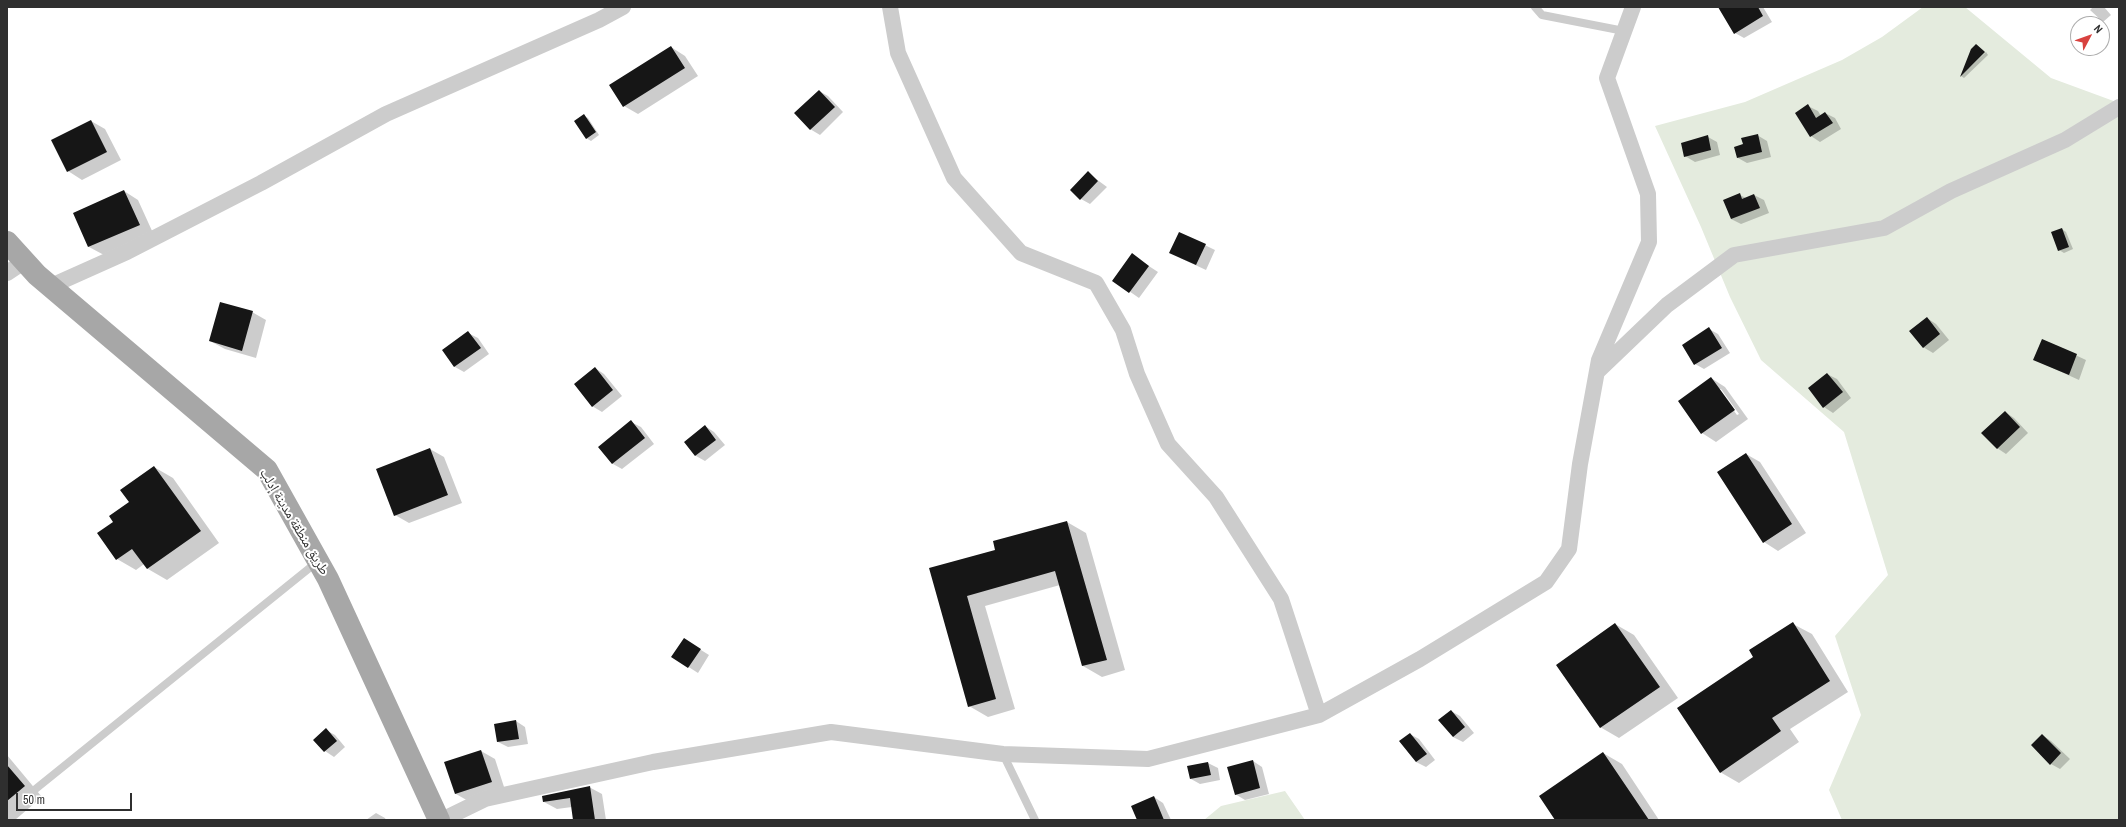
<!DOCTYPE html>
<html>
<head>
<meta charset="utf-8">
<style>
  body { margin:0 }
  #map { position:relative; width:2126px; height:827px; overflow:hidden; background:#fff; font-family:"Archivo Narrow",sans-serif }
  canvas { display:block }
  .frame { position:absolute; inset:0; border:8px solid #2f2f2f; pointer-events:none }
  .north { position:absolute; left:2070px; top:16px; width:40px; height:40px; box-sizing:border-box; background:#fff; border:1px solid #acacac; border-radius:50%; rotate:49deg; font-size:11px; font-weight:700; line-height:16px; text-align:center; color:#2f2f2f }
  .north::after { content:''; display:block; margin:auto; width:14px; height:18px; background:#d8423f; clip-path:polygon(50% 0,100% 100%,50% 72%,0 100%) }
  .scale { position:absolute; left:16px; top:793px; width:116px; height:18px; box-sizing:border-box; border:2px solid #2f2f2f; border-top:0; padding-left:5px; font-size:12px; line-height:14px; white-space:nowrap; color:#2f2f2f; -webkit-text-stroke:3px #fff; paint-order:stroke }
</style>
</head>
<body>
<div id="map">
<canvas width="2126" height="827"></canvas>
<div class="frame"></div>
<div class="north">N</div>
<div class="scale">50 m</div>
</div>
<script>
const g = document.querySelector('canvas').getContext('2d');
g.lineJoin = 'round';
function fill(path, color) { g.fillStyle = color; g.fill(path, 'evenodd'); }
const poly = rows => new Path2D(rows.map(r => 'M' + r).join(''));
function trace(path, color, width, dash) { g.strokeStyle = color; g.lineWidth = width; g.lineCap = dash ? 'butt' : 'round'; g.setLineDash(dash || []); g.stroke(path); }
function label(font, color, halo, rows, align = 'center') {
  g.font = font + ' "Archivo Narrow","Noto Naskh Arabic",sans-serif'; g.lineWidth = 4; g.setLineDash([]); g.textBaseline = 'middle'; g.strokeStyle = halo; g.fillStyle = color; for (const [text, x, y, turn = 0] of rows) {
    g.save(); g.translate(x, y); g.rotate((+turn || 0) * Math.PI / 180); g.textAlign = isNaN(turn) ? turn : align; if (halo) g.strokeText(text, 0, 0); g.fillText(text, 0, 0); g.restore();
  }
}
fill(poly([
  [1923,7,1965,7,2051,78,2119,103,2119,820,1842,820,1829,790,1861,715,1835,636,1888,575,1844,432,1761,360,1730,297,1701,227,1655,126,1745,102,1842,60,1882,37],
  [1285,791,1305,820,1204,820,1221,806]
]), '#e4ebde');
fill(poly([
  [1719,7,1763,7,1772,22,1744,38,1735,33],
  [2093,7,2104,7,2111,15,2103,22,2090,10],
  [1977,45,1984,51,1969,66,1969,68,1986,52,1988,55,1964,78,1961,76],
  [671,47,685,56,698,76,638,114,624,106],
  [819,91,828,96,843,112,820,135,810,129],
  [1808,106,1818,111,1821,116,1825,113,1835,118,1841,129,1820,142,1811,136],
  [584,116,588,118,599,135,591,141,586,138],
  [91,121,105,129,121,160,82,180,68,171],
  [1757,135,1767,141,1771,157,1747,163,1738,158],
  [1708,137,1717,142,1720,155,1695,162,1685,156],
  [1088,173,1107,187,1090,204,1081,199],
  [124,191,138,200,153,233,104,255,89,247,74,213],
  [1740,195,1746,198,1754,195,1764,200,1769,213,1741,224,1731,219],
  [2062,229,2066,232,2073,249,2064,253,2059,250],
  [1180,233,1215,250,1206,270,1180,258],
  [1132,255,1158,272,1139,298,1113,280],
  [252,312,266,320,256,358,225,349,210,341],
  [1927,318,1936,324,1949,340,1933,353,1923,347],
  [1709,329,1718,334,1730,353,1704,369,1695,364],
  [468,333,478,338,489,354,464,372,455,367,443,350],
  [2043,340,2086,360,2079,380,2035,360],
  [595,368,604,374,622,396,602,412,592,406],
  [1827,374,1837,379,1851,398,1833,413,1824,407],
  [1711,378,1725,387,1748,419,1716,442,1702,433,1679,401],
  [1718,389,1721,389,1739,414,1737,415],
  [2005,412,2014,418,2028,433,2006,454,1997,448],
  [631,422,641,427,654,444,622,469,613,464,599,447],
  [705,426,714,432,725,445,705,461,696,456,685,442],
  [430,449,444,457,462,503,409,523,395,515],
  [1746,454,1760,462,1806,533,1778,551,1764,542],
  [154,467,173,478,219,543,167,580,148,569,144,564,136,570,117,559,115,522],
  [1067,522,1086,533,1125,670,1102,677,1083,666,1060,585,985,606,1015,709,988,717,969,706,930,569,997,551],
  [1615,624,1634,635,1678,698,1619,738,1600,727],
  [1793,624,1812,634,1848,692,1790,729,1799,742,1739,783,1720,772,1755,658],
  [693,645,709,655,698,673,673,657],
  [1451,711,1460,716,1474,733,1463,742,1453,737],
  [516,721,525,727,528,744,508,747,498,742],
  [326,730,335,735,345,747,334,757,325,751,314,740],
  [1410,734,1419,739,1435,760,1426,767,1416,762,1400,742],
  [2042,735,2051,741,2070,759,2060,769,2051,764],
  [481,751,495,759,505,790,470,802,456,794,446,762],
  [1603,753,1622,764,1659,820,1557,820],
  [7,755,42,797,15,820,7,820],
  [1253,761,1262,767,1269,794,1245,800,1235,794],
  [1208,763,1218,768,1220,780,1200,784,1191,779],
  [589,787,602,794,606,820,574,820,572,807,557,809,544,802],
  [1154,797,1163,803,1171,820,1139,820],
  [376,813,385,818,386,820,366,820]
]), '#0003');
fill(poly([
  [1718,7,1758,7,1763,16,1734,34],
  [1976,44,1985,52,1960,77,1971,49],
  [671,46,685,68,623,107,609,85],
  [819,90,835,107,810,130,794,113],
  [1808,104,1816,118,1825,112,1833,123,1810,137,1795,113],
  [584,114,596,132,586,139,574,121],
  [91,120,107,152,67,172,51,140],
  [1758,134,1762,152,1737,158,1734,147,1743,144,1741,138],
  [1708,135,1711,150,1684,157,1681,143],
  [1088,171,1098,181,1080,200,1070,190],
  [124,190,140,225,88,247,73,213],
  [1740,193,1742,199,1754,194,1760,208,1731,219,1723,200],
  [2062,228,2069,247,2058,251,2051,232],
  [1179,232,1206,244,1196,265,1169,253],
  [1132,253,1149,266,1129,293,1112,281],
  [220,302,253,311,242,351,209,341],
  [1927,317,1940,334,1923,348,1909,331],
  [1709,327,1722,348,1694,365,1682,345],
  [468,331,481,348,454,367,442,350],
  [2042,339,2077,354,2069,375,2033,360],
  [595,367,613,390,592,407,574,384],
  [1827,373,1843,392,1823,408,1808,388],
  [1711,377,1735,410,1701,434,1678,401],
  [2005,411,2020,427,1997,449,1981,433],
  [631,420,645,438,612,464,598,447],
  [705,425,716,440,695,456,684,442],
  [430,448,448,495,394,516,376,469],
  [1746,453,1792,524,1763,543,1717,472],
  [154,466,201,531,147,569,132,549,116,560,97,533,113,522,109,516,129,502,120,490],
  [1067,521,1107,660,1082,666,1055,571,967,596,996,699,968,707,929,568,995,550,993,541],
  [1793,622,1830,681,1772,718,1781,731,1720,773,1677,708,1753,657,1749,650],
  [1615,623,1660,687,1600,728,1556,665],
  [684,638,701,649,688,668,671,657],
  [1451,710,1465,727,1453,737,1438,720],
  [516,720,519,739,497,742,494,724],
  [326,728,337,741,324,752,313,740],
  [1410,733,1427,754,1416,762,1399,741],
  [2042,734,2061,753,2050,765,2031,745],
  [481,750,492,782,455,794,444,762],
  [1603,752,1649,820,1555,820,1539,796],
  [1253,760,1260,788,1235,795,1227,767],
  [1208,762,1211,775,1190,779,1187,766],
  [7,765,25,786,7,801],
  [590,786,595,820,573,820,570,798,543,802,542,796],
  [1154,796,1164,820,1137,820,1131,806]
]), '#161616');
trace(poly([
  [1535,7,1542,15,1624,31],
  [1003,754,1035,820],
  [7,812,317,562]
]), '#ccc', 8);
trace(poly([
  [890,7,898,53,954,178,1021,253,1096,283,1123,330,1137,374,1168,444,1216,497,1281,599,1319,715],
  [7,273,25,261],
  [51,286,127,252,261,183,386,114,599,20,623,7],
  [1597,372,1667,305,1734,255,1884,228,1951,191,2065,140,2119,107],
  [442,820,485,799,653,762,831,732,1003,754,1148,759,1319,715,1420,659,1546,582,1569,549,1580,464,1599,360,1649,242,1648,194,1607,78,1633,7]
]), '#ccc', 16);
trace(poly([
  [7,242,37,275,267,470,328,579,439,820]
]), '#a7a7a7', 22);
label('14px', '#2f2f2f', '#fff', [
  ["طريق منطقة مدينة إدلب",294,522,59]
]);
</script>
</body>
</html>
